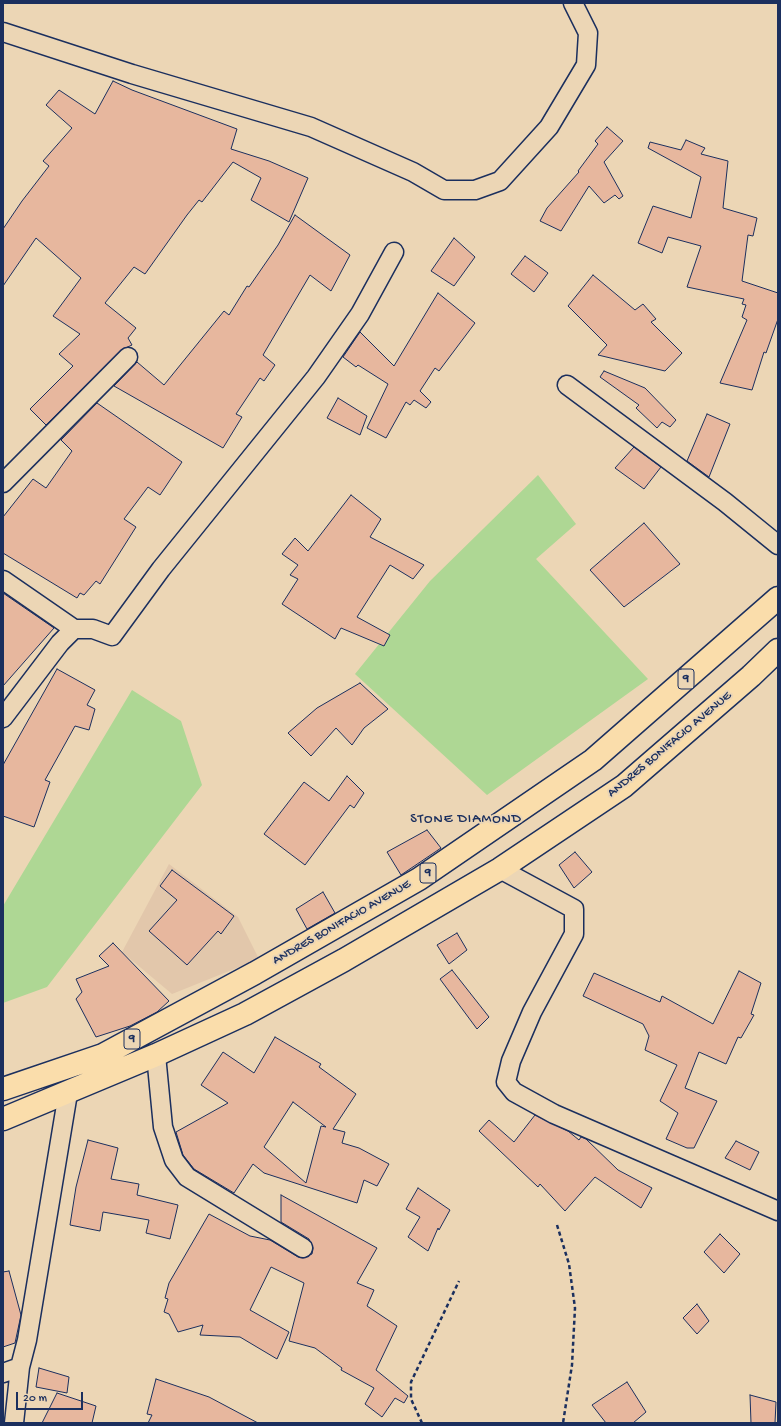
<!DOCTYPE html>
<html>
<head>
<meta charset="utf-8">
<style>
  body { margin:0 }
  #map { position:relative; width:781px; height:1426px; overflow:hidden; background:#ecd6b5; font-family:"Gochi Hand",sans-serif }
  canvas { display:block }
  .frame { position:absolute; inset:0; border:4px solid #1b2f5e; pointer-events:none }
  .scale { position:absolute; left:16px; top:1392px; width:67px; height:18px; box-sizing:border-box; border:2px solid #1b2f5e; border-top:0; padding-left:5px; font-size:12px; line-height:14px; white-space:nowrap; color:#1b2f5e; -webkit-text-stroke:3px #ecd6b5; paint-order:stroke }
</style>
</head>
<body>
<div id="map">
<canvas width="781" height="1426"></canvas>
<div class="frame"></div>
<div class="scale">20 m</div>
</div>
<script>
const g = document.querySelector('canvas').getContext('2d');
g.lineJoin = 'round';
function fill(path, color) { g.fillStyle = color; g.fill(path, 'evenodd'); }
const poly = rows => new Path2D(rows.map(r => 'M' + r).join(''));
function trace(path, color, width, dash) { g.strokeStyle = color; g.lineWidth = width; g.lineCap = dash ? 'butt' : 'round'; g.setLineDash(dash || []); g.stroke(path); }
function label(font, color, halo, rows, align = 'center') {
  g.font = font + ' "Gochi Hand",sans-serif'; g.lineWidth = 4; g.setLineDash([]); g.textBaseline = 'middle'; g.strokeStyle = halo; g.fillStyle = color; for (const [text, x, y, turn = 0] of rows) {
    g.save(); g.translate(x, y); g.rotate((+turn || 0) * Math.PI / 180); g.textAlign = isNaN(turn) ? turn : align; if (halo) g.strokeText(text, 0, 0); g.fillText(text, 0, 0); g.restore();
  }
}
fill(poly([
  [169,864,238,917,259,959,172,994,122,952]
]), '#e2c7ab');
fill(poly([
  [538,475,576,524,536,559,648,679,487,795,355,674,430,581],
  [132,690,181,721,202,785,47,987,3,1003,3,906]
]), '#aed794');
const building = poly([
  [113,81,132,90,237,129,231,149,269,161,308,178,289,222,251,200,261,178,233,162,202,202,199,200,187,215,145,274,134,267,105,303,136,328,128,338,132,345,121,350,46,425,30,409,73,366,59,354,80,334,53,316,81,278,36,238,3,286,3,229,22,201,49,166,43,161,72,128,46,105,59,90,95,114,113,81],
  [607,127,623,141,604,162,623,196,619,199,615,195,604,203,589,186,561,231,540,221,547,208,579,172,578,171,598,144,595,141,607,127],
  [686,140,705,148,701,154,728,161,723,208,757,218,753,236,748,235,742,281,778,293,778,319,766,353,764,352,752,390,720,383,747,320,742,317,746,305,742,304,744,299,687,287,701,246,668,237,662,253,638,243,653,206,691,218,701,177,648,148,650,142,681,150,686,140],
  [295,215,350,255,331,291,310,275,263,355,275,365,264,381,260,378,236,414,242,417,223,448,114,386,137,362,164,385,224,311,229,315,247,286,249,287,278,245,295,215],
  [454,238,475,257,454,286,431,271,454,238],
  [525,256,548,273,534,292,511,274,525,256],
  [593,275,635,310,643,304,656,319,651,322,682,353,665,371,598,355,607,345,568,306,593,275],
  [438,293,475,323,439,371,435,368,420,391,431,402,426,408,414,400,410,405,406,402,386,438,367,428,388,384,358,365,356,367,343,357,360,332,394,366,438,293],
  [604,371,645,388,676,420,670,427,662,422,657,428,636,408,639,405,600,377,604,371],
  [338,398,367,416,360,435,327,418,338,398],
  [97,403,182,462,160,495,148,487,124,519,136,527,100,584,96,581,84,595,80,593,77,598,3,553,3,517,33,479,46,488,72,451,61,440,97,403],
  [707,414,730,424,709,477,687,461,707,414],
  [634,447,661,467,644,489,615,468,634,447],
  [351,495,381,519,370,537,424,565,413,579,390,565,357,617,390,635,384,646,341,628,335,639,282,604,298,579,290,575,298,565,282,554,295,538,308,551,351,495],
  [644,523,680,564,624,607,590,570,644,523],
  [3,593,54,628,3,686,3,593],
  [57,669,95,690,87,705,95,709,89,730,75,726,45,780,50,782,34,827,3,816,3,765,57,669],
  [360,683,388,709,364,728,352,745,336,728,311,756,288,733,317,708,360,683],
  [347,776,364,793,354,808,350,805,305,865,264,834,304,782,329,801,347,776],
  [427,830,441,848,401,875,387,852,427,830],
  [575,852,592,872,574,888,559,865,575,852],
  [172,870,234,916,221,934,218,931,187,965,149,931,177,900,160,886,172,870],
  [323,892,335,913,307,929,296,909,323,892],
  [457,933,467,950,449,964,437,945,457,933],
  [113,943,169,1001,157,1012,130,1026,96,1037,76,999,82,992,76,979,109,966,99,956,113,943],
  [452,970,489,1017,477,1029,440,979,452,970],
  [739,971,761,983,751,1014,754,1015,741,1038,738,1037,726,1064,699,1052,685,1088,717,1101,694,1148,687,1148,666,1139,678,1113,660,1101,677,1065,645,1050,649,1036,643,1024,583,996,594,973,660,1002,662,996,713,1024,739,971],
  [275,1037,321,1064,319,1067,356,1094,333,1129,345,1132,342,1143,359,1148,389,1164,377,1186,364,1180,357,1203,264,1173,253,1164,234,1193,194,1169,183,1155,176,1132,228,1103,201,1085,223,1052,254,1073,275,1037],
  [293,1102,326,1127,321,1126,306,1183,264,1147,293,1102],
  [535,1115,568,1131,579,1140,581,1137,586,1139,618,1170,652,1188,641,1208,595,1177,565,1211,540,1184,538,1187,479,1131,489,1120,514,1142,535,1115],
  [88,1140,118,1148,111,1179,139,1184,137,1195,178,1205,170,1239,146,1233,149,1220,103,1212,100,1231,70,1225,76,1187,88,1140],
  [736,1141,759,1152,750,1170,725,1158,736,1141],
  [418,1188,450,1210,439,1230,438,1228,428,1251,408,1237,420,1217,406,1209,418,1188],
  [281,1195,377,1248,357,1283,374,1290,367,1306,397,1326,376,1370,408,1396,404,1403,395,1398,382,1417,365,1404,374,1388,341,1370,342,1368,315,1348,289,1341,304,1283,271,1267,250,1310,289,1332,277,1359,240,1337,200,1335,203,1325,178,1332,169,1314,164,1312,168,1299,165,1298,169,1283,209,1214,250,1236,270,1240,298,1257,303,1258,312,1254,313,1248,309,1239,281,1222,281,1195],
  [720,1234,740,1254,724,1273,704,1252,720,1234],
  [9,1271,21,1315,15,1343,3,1347,3,1272,9,1271],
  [697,1304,709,1321,697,1334,683,1318,697,1304],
  [39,1368,69,1377,67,1393,36,1387,39,1368],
  [156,1379,209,1397,258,1423,148,1423,152,1415,147,1414,156,1379],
  [627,1382,646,1412,633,1423,606,1423,592,1405,627,1382],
  [57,1393,96,1406,92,1423,42,1423,57,1393],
  [750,1395,776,1402,775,1423,751,1423,750,1395]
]);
fill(building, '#e7b79e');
trace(building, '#1b2f5e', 1);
const street = poly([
  [3,32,132,74,311,127,413,172,444,190,475,190,500,181,549,127,586,65,588,33,573,3],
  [567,385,725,502,778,545],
  [3,483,128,357],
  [3,580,74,629,93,629,112,636,161,569,316,377,360,314,394,252],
  [3,718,60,643,74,629],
  [500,869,574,909,574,934,532,1012,511,1061,506,1082,514,1092,554,1114,778,1211],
  [156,1055,163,1127,174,1160,187,1177,303,1248],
  [3,1373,20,1367],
  [14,1423,20,1367,27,1340,68,1093]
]);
const highway = poly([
  [3,1089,103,1055,255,973,419,879,593,760,778,598],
  [3,1119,156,1055,245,1014,344,960,500,869,624,786,751,676,778,650]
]);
trace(street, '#1b2f5e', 21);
trace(highway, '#1b2f5e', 25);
trace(poly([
  [557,1225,569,1264,575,1308,572,1365,563,1423],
  [422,1423,411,1399,411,1382,459,1281]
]), '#1b2f5e', 2.5, [4, 3]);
trace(street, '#ecd6b5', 18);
trace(highway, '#faddab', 22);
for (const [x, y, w] of [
  [686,679,16],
  [428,873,16],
  [132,1039,16]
]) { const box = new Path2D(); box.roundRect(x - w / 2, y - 10, w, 20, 3); g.fillStyle = '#ecd6b5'; g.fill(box); trace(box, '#1b2f5e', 1); }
label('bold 12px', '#1b2f5e', null, [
  ["9",686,679],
  ["9",428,873],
  ["9",132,1039]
]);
label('13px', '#1b2f5e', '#ecd6b5', [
  ["ANDRES BONIFACIO AVENUE",670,745,-40],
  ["ANDRES BONIFACIO AVENUE",342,923,-30]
]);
g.letterSpacing = '1px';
label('14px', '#1b2f5e', '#ecd6b5', [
  ["STONE DIAMOND",466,820]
]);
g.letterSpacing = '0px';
</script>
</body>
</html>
